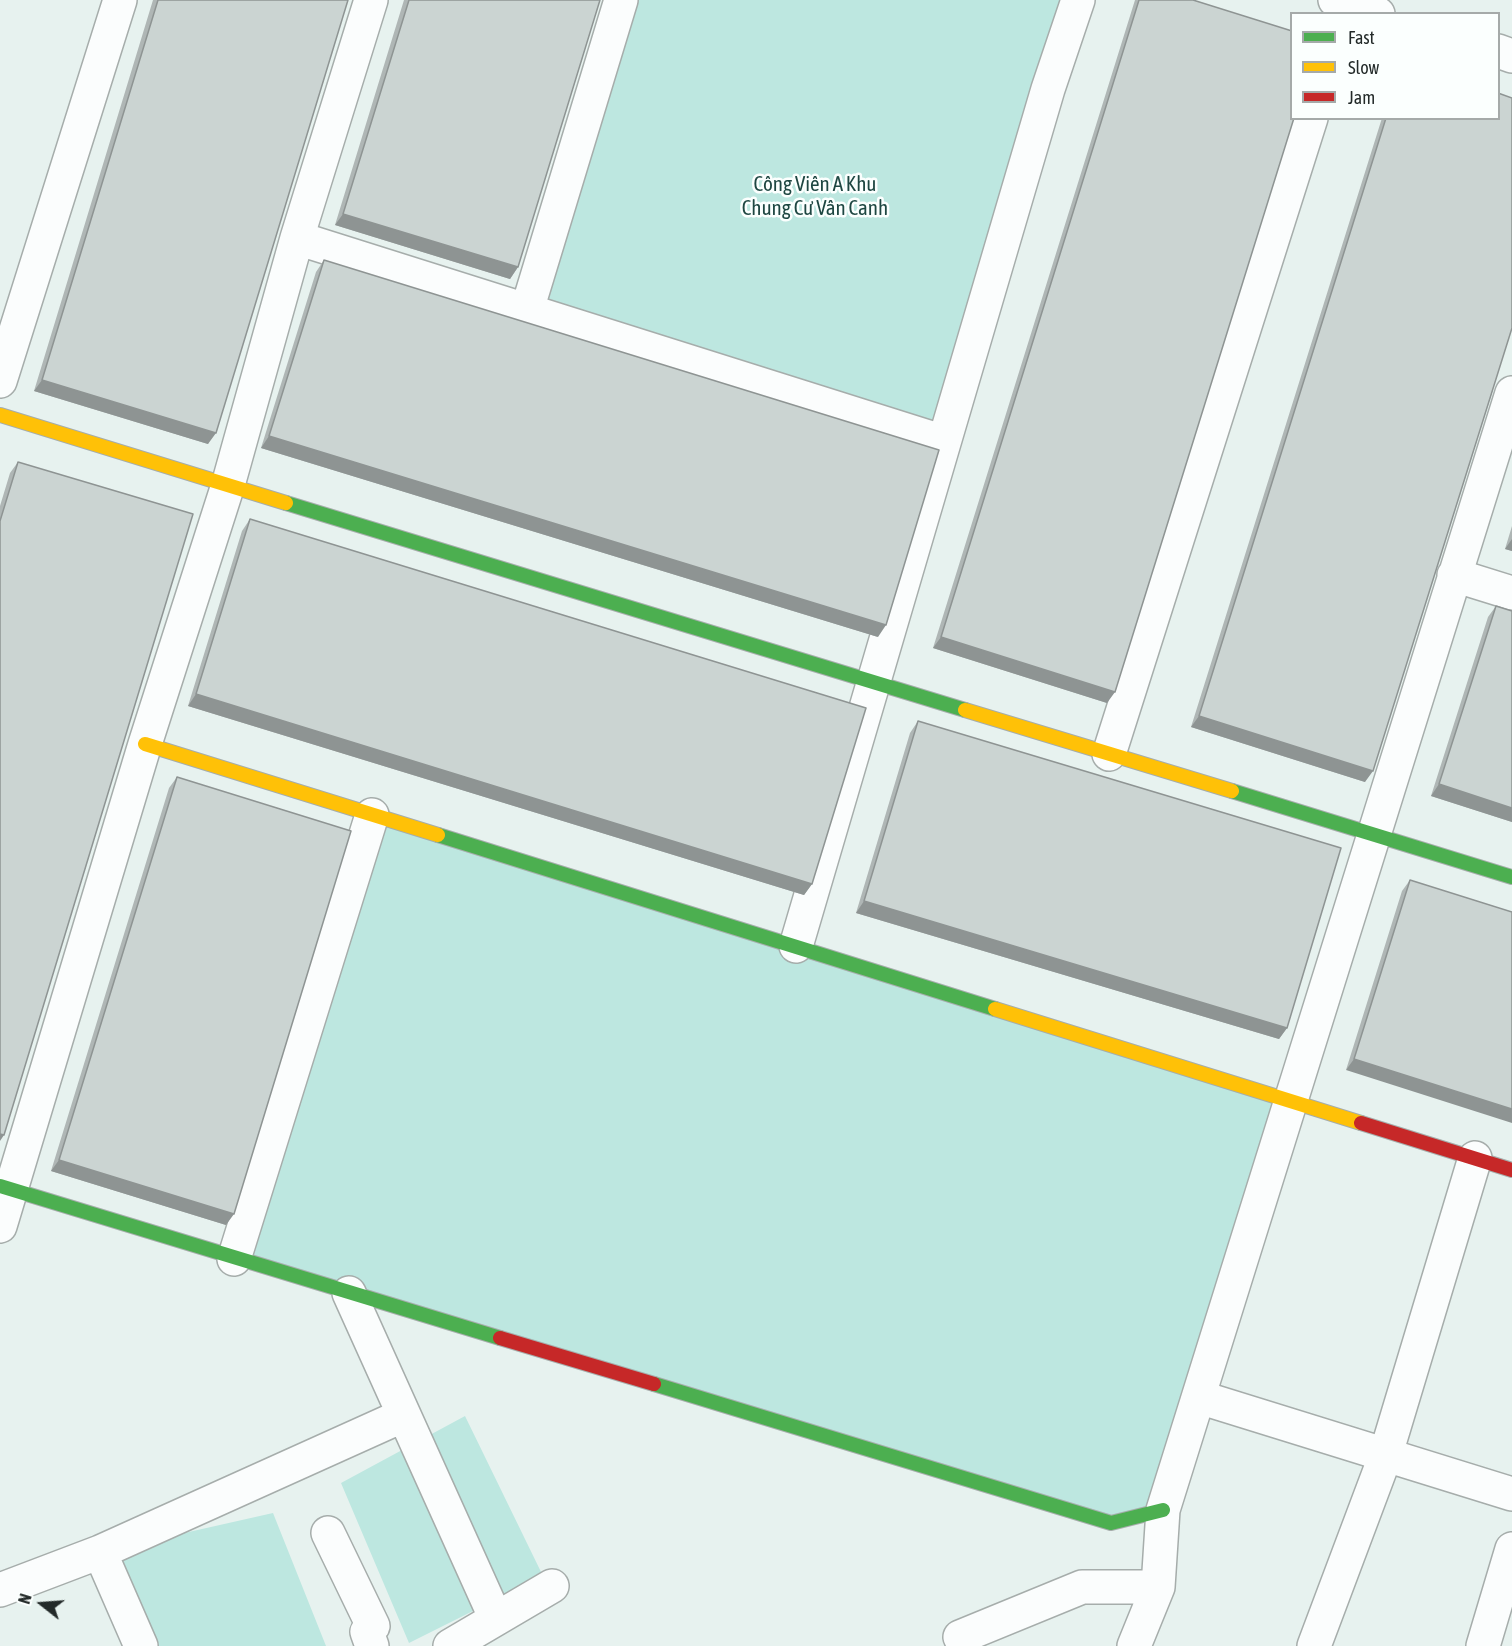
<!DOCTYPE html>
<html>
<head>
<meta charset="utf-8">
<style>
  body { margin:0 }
  #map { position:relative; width:1512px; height:1646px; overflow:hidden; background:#e7f2ef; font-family:"Asap Condensed",sans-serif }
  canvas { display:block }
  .legend { position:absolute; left:1290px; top:12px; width:210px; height:108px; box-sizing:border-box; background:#fbfffe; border:2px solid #a5aaa9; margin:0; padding:8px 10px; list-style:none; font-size:18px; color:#232a29 }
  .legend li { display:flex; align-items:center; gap:12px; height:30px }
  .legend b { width:30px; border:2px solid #a5aaa9 }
  .north { position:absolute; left:12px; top:1574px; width:60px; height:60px; -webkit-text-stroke:4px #fbfffe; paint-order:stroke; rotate:287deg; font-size:16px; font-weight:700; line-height:24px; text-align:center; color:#232a29 }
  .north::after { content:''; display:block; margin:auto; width:21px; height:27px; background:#232a29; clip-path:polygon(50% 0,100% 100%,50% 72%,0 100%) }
</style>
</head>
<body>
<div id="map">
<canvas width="1512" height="1646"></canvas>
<ul class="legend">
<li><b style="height:8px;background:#4caf50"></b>Fast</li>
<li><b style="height:8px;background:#ffc107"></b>Slow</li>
<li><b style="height:8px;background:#c62828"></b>Jam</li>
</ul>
<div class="north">N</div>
</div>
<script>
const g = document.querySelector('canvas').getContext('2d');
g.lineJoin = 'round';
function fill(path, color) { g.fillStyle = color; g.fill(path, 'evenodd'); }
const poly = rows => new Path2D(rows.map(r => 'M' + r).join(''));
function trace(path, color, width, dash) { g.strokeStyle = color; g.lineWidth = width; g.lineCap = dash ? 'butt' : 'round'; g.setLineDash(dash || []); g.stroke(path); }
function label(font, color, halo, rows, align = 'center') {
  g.font = font + ' "Asap Condensed",sans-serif'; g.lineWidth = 5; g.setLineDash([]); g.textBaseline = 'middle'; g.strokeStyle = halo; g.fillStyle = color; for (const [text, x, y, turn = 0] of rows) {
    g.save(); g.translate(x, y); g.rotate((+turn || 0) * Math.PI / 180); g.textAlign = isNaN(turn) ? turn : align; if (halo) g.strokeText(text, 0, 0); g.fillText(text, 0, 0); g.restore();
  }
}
fill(poly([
  [621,0,1080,0,944,442,527,310],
  [372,815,1290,1101,1163,1510,1111,1523,234,1259],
  [465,1416,543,1576,409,1643,341,1483],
  [273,1513,326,1646,141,1646,100,1552]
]), '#bde7e0');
const street = poly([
  [1335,0,1378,14],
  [1498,51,1512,56],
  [297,238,944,442],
  [527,310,621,0],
  [0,381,120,0],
  [1454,575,1512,593],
  [1109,754,1311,118],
  [796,946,1048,89,1078,0],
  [0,1226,145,744,228,485,297,238,371,0],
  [234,1259,372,815],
  [349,1293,496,1619],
  [1199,1397,1512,1494],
  [328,1533,373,1626,367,1632,372,1646],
  [100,1552,141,1646],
  [0,1590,100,1552,404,1415],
  [450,1646,552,1586],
  [965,1646,960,1637,1082,1587,1158,1587],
  [1134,1646,1158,1587,1163,1510,1512,393],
  [1314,1646,1385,1457,1475,1158],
  [1483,1646,1512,1549]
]);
const fast = poly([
  [286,503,965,710],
  [1232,791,1512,877],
  [438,835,995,1009],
  [0,1186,500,1338],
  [654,1384,1111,1523,1163,1510]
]);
const slow = poly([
  [0,415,286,503],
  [965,710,1232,791],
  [145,744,438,835],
  [995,1009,1361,1123]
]);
const jam = poly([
  [1361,1123,1512,1170],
  [500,1338,654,1384]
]);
trace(street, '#a6adab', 36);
trace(fast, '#a6adab', 16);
trace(slow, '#a6adab', 16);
trace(jam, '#a6adab', 16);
trace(street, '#fbfdfd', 33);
trace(fast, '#4caf50', 14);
trace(slow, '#ffc107', 14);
trace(jam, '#c62828', 14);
fill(poly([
  [153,0,348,0,208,444,34,391],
  [404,0,600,0,518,267,510,279,335,225],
  [1135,0,1193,0,1107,703,933,648],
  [1382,118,1498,118,1365,782,1191,727],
  [324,260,878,637,261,448,316,272],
  [18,462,0,1141,0,506,10,473],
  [250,519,812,884,804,895,188,706,242,531],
  [1512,526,1512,551,1505,549],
  [1496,606,1512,822,1431,796,1488,617],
  [918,721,1287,1028,1279,1039,856,913,910,733],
  [177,777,226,1225,51,1171,169,788],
  [1410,880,1512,912,1346,1070,1402,891]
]), '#afb6b5');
fill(poly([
  [343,214,518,267,510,279,335,225],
  [42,380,216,433,208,444,34,391],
  [269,436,886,625,878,637,261,448],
  [1512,539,1512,551,1505,549],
  [941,637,1115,692,1107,703,933,648],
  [196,694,812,884,804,895,188,706],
  [1199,716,1373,771,1365,782,1191,727],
  [1439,784,1512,808,1512,822,1431,796],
  [864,901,1287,1028,1279,1039,856,913],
  [1354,1059,1512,1109,1512,1123,1346,1070],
  [0,1134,4,1135,0,1141],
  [59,1160,234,1214,226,1225,51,1171]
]), '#8e9493');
const building = poly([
  [158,0,348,0,216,433,42,380,158,0],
  [409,0,600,0,518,267,343,214,409,0],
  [1139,0,1193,0,1292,31,1292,118,1294,118,1115,692,941,637,1139,0],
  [1498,93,1512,98,1512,328,1373,771,1199,716,1386,118,1498,118,1498,93],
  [324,260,939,450,886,625,269,436,324,260],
  [18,462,193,514,4,1135,0,1134,0,521,18,462],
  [250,519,866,708,812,884,196,694,250,519],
  [1496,606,1512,611,1512,808,1439,784,1496,606],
  [918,721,1341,848,1287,1028,864,901,918,721],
  [177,777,351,831,234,1214,59,1160,177,777],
  [1410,880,1512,912,1512,1109,1354,1059,1410,880]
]);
fill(building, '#cbd4d2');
trace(building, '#8e9493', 1.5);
label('21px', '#1e4742', '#fbfffe', [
  ["Công Viên A Khu",815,184],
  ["Chung Cư Vân Canh",815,208]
]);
</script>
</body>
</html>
